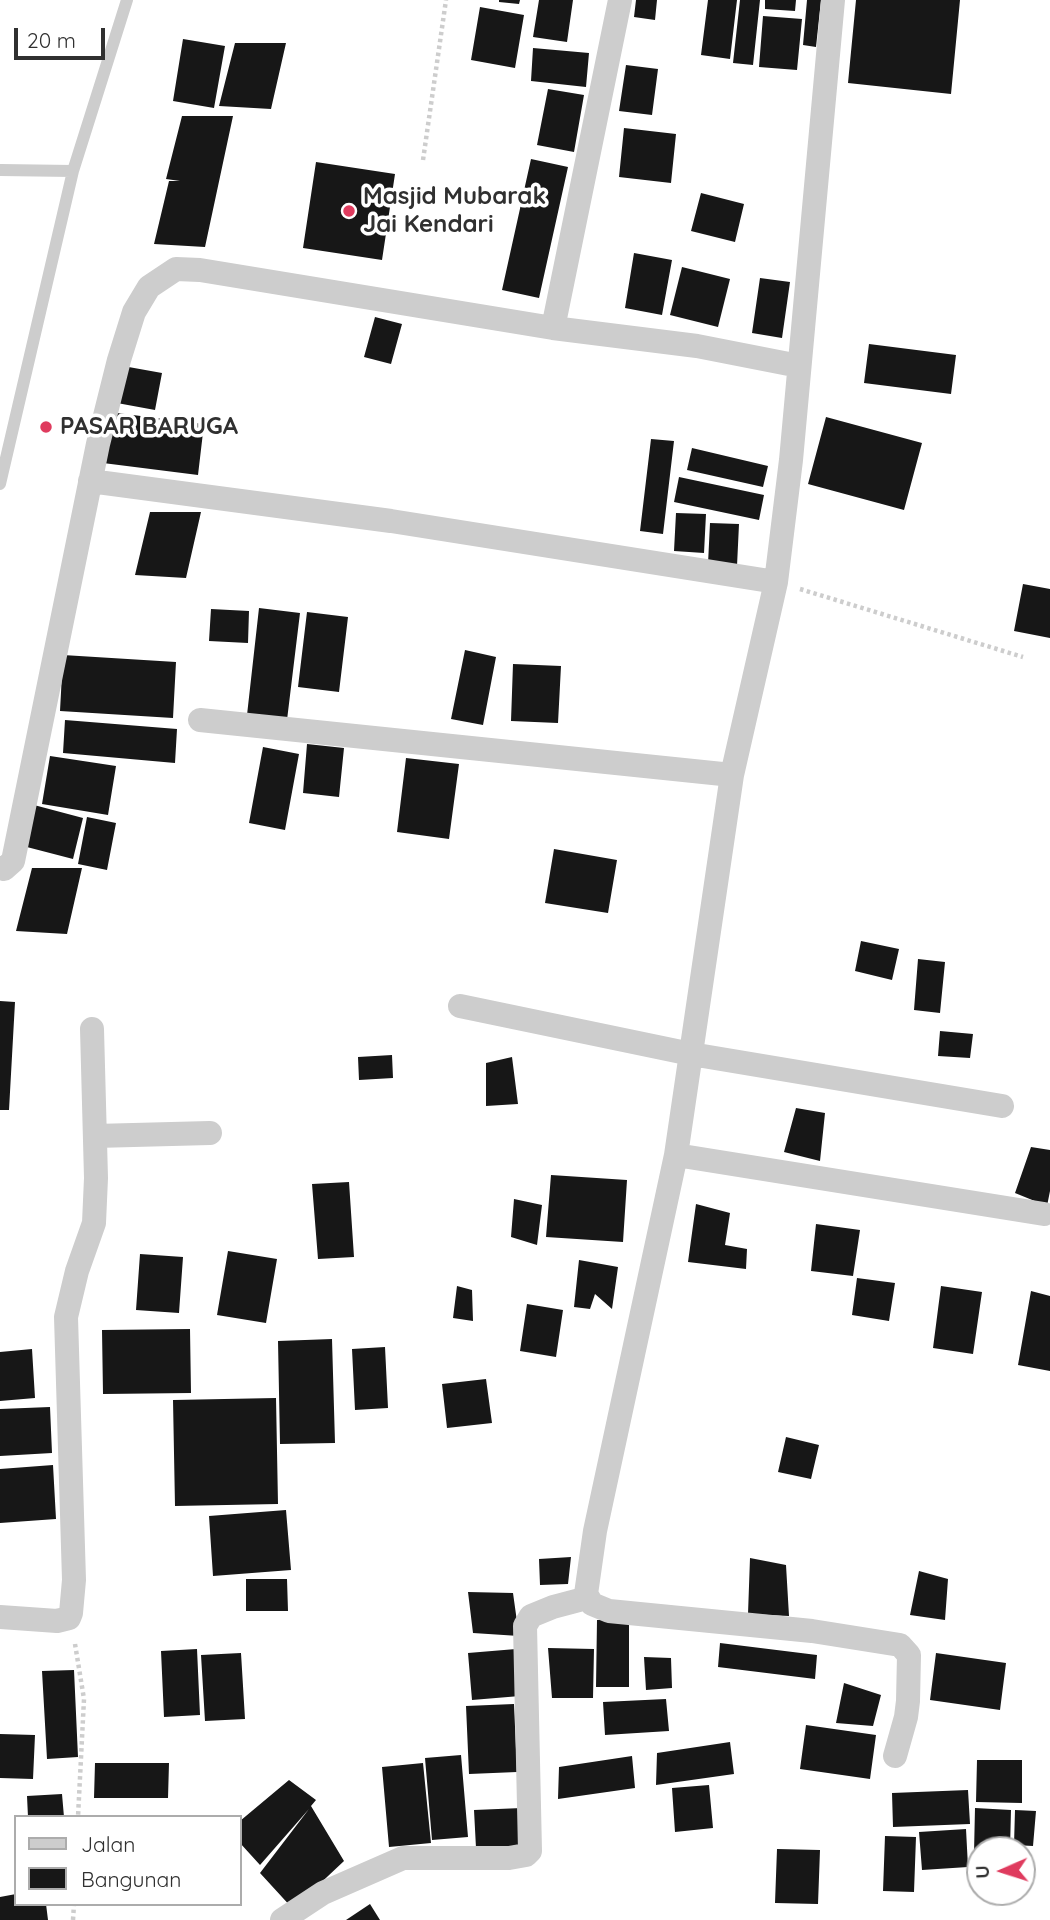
<!DOCTYPE html>
<html>
<head>
<meta charset="utf-8">
<style>
  body { margin:0 }
  #map { position:relative; width:1050px; height:1920px; overflow:hidden; background:#fff; font-family:Quicksand,sans-serif }
  canvas { display:block }
  .legend { position:absolute; left:14px; top:1815px; width:228px; height:91px; box-sizing:border-box; background:#fff; border:2px solid #acacac; margin:0; padding:9px 12px; list-style:none; font-size:21px; color:#303030 }
  .legend li { display:flex; align-items:center; gap:14px; height:35px }
  .legend b { width:35px; border:2px solid #acacac }
  .north { position:absolute; left:966px; top:1836px; width:70px; height:70px; box-sizing:border-box; background:#fff; border:2px solid #acacac; border-radius:50%; rotate:267deg; font-size:19px; font-weight:700; line-height:28px; text-align:center; color:#303030 }
  .north::after { content:''; display:block; margin:auto; width:24px; height:32px; background:#df3b5e; clip-path:polygon(50% 0,100% 100%,50% 72%,0 100%) }
  .scale { position:absolute; left:14px; top:28px; width:91px; height:32px; box-sizing:border-box; border:4px solid #303030; border-top:0; padding-left:9px; font-size:21px; line-height:24px; white-space:nowrap; color:#303030; -webkit-text-stroke:5px #fff; paint-order:stroke }
</style>
</head>
<body>
<div id="map">
<canvas width="1050" height="1920"></canvas>
<ul class="legend">
<li><b style="height:9px;background:#cdcdcd"></b>Jalan</li>
<li><b style="height:19px;background:#171717"></b>Bangunan</li>
</ul>
<div class="north">U</div>
<div class="scale">20 m</div>
</div>
<script>
const g = document.querySelector('canvas').getContext('2d');
g.lineJoin = 'round';
function fill(path, color) { g.fillStyle = color; g.fill(path, 'evenodd'); }
const poly = rows => new Path2D(rows.map(r => 'M' + r).join(''));
function trace(path, color, width, dash) { g.strokeStyle = color; g.lineWidth = width; g.lineCap = dash ? 'butt' : 'round'; g.setLineDash(dash || []); g.stroke(path); }
function label(font, color, halo, rows, align = 'center') {
  g.font = font + ' Quicksand,sans-serif'; g.lineWidth = 7; g.setLineDash([]); g.textBaseline = 'middle'; g.strokeStyle = halo; g.fillStyle = color; for (const [text, x, y, turn = 0] of rows) {
    g.save(); g.translate(x, y); g.rotate((+turn || 0) * Math.PI / 180); g.textAlign = isNaN(turn) ? turn : align; if (halo) g.strokeText(text, 0, 0); g.fillText(text, 0, 0); g.restore();
  }
}
fill(poly([
  [499,0,520,0,519,4,499,2],
  [539,0,573,0,567,42,533,37],
  [636,0,657,0,655,20,634,17],
  [708,0,737,0,730,59,701,55],
  [740,0,760,0,753,65,733,63],
  [765,0,796,0,795,11,765,9],
  [807,0,821,0,816,47,803,45],
  [856,0,960,0,951,94,848,83],
  [480,7,524,15,515,68,471,60],
  [763,16,802,19,797,70,759,67],
  [183,39,225,46,214,108,173,101],
  [235,43,286,43,271,109,219,106],
  [533,48,589,53,586,87,531,81],
  [626,65,658,69,652,115,619,111],
  [548,89,584,95,574,152,537,145],
  [182,116,233,116,205,247,154,244,169,181,180,181,166,179],
  [624,128,676,134,671,183,619,177],
  [531,159,568,167,539,298,502,290],
  [316,162,395,174,382,260,303,248],
  [701,193,744,204,735,242,691,231],
  [634,253,672,260,662,315,625,308],
  [682,267,730,279,718,327,670,315],
  [760,278,790,282,782,338,752,333],
  [375,317,402,324,391,364,364,357],
  [869,344,956,355,951,394,864,383],
  [123,366,162,373,155,410,117,403],
  [109,412,204,424,198,475,103,463],
  [826,417,922,443,904,510,808,484],
  [651,439,674,441,663,534,640,531],
  [692,448,768,466,763,487,687,470],
  [679,477,764,495,759,520,674,502],
  [150,512,201,512,186,578,135,575],
  [676,513,706,514,704,553,674,551],
  [710,523,739,524,737,566,708,564],
  [1023,584,1050,589,1050,638,1014,631],
  [259,608,300,613,287,720,247,715],
  [211,609,249,611,248,643,209,641],
  [307,612,348,617,339,692,298,687],
  [465,650,496,657,483,725,451,719],
  [63,655,176,662,173,718,60,711],
  [513,664,561,666,558,723,511,721],
  [65,720,177,729,175,763,63,753],
  [307,744,344,748,339,797,303,793],
  [263,747,299,754,285,830,249,823],
  [50,756,116,766,108,815,42,804],
  [406,758,459,764,449,839,397,832],
  [34,805,83,818,73,859,23,846],
  [87,817,116,823,107,870,78,864],
  [554,849,617,860,608,913,545,903],
  [32,868,82,868,67,934,16,931],
  [861,941,899,949,892,980,855,971],
  [918,959,945,962,940,1013,914,1010],
  [0,1001,15,1002,9,1110,0,1110],
  [940,1031,973,1034,970,1058,938,1056],
  [392,1055,393,1078,359,1080,358,1057],
  [512,1057,518,1104,486,1106,486,1063],
  [796,1108,825,1113,820,1161,784,1152],
  [1031,1147,1050,1150,1050,1191,1047,1206,1015,1193],
  [551,1175,627,1180,623,1242,546,1237],
  [349,1182,354,1257,318,1259,312,1184],
  [514,1199,542,1205,537,1245,511,1237],
  [696,1204,730,1213,725,1245,747,1249,746,1269,688,1262],
  [816,1224,860,1230,853,1276,811,1271],
  [228,1251,277,1259,266,1323,217,1315],
  [140,1254,183,1257,179,1313,136,1310],
  [579,1260,618,1267,612,1309,595,1294,590,1309,574,1307],
  [857,1278,895,1283,889,1321,852,1315],
  [457,1286,472,1290,473,1321,453,1318],
  [941,1286,982,1292,973,1354,933,1348],
  [1031,1291,1050,1296,1050,1371,1018,1365],
  [527,1304,563,1310,556,1357,520,1351],
  [190,1329,191,1393,103,1394,102,1330],
  [332,1339,335,1443,280,1444,278,1341],
  [385,1347,388,1408,355,1410,352,1349],
  [32,1349,35,1398,0,1401,0,1352],
  [486,1379,492,1423,447,1428,442,1384],
  [276,1398,278,1504,175,1506,173,1400],
  [50,1407,52,1453,0,1456,0,1409],
  [786,1437,819,1445,811,1479,778,1472],
  [53,1465,56,1519,0,1523,0,1469],
  [286,1510,291,1570,213,1576,209,1516],
  [571,1557,568,1584,540,1585,539,1559],
  [750,1558,786,1565,789,1616,748,1614],
  [919,1571,948,1579,945,1620,910,1615],
  [246,1579,287,1579,288,1611,246,1611],
  [468,1592,513,1593,519,1636,473,1633],
  [597,1620,629,1620,629,1687,596,1687],
  [720,1643,817,1655,815,1679,718,1667],
  [548,1648,594,1649,593,1698,552,1698],
  [197,1649,200,1715,164,1717,161,1651],
  [516,1649,520,1696,472,1700,468,1653],
  [241,1653,245,1719,205,1721,201,1655],
  [936,1653,1006,1663,1000,1710,930,1700],
  [644,1657,671,1658,672,1688,646,1690],
  [74,1670,78,1757,47,1759,42,1671],
  [844,1683,881,1695,873,1726,836,1723],
  [666,1699,669,1731,605,1735,603,1702],
  [514,1704,517,1772,469,1774,466,1706],
  [806,1725,876,1735,870,1779,800,1769],
  [0,1734,35,1735,33,1779,0,1778],
  [730,1742,734,1774,656,1785,657,1753],
  [461,1755,468,1837,432,1840,425,1758],
  [632,1756,635,1788,558,1799,559,1767],
  [977,1760,1022,1760,1022,1803,976,1802],
  [95,1763,169,1763,168,1798,94,1798],
  [423,1763,431,1843,389,1847,382,1767],
  [289,1780,316,1800,311,1806,344,1861,293,1909,260,1873,309,1809,260,1865,240,1843,240,1821],
  [709,1785,713,1828,675,1832,672,1788],
  [968,1790,970,1824,893,1827,892,1793],
  [62,1794,64,1817,28,1817,27,1796],
  [522,1808,524,1846,476,1848,474,1810],
  [975,1808,1011,1810,1010,1850,980,1850,980,1853,974,1853],
  [1015,1810,1036,1811,1033,1846,1014,1845],
  [966,1829,968,1867,922,1870,919,1832],
  [885,1836,916,1837,914,1892,883,1891],
  [777,1849,820,1850,818,1904,775,1903],
  [16,1894,16,1904,46,1904,48,1920,0,1920,0,1897],
  [370,1904,380,1920,346,1920]
]), '#171717');
trace(poly([
  [423,160,446,0],
  [800,589,1023,657],
  [75,1644,84,1699,78,1817],
  [73,1920,74,1904]
]), '#cdcdcd', 4.5, [3.5, 3.5]);
trace(poly([
  [0,170,73,171],
  [0,484,73,171,127,0]
]), '#cdcdcd', 12);
trace(poly([
  [620,0,553,328,697,346,799,366],
  [833,0,791,460,776,582,732,775,676,1155,595,1531,586,1594,592,1604,609,1611,812,1631,900,1645,909,1655,908,1701,906,1717,895,1756],
  [90,481,391,521,776,582],
  [200,720,732,775],
  [0,868,4,869,13,861,98,444,119,360,134,312,149,287,176,269,200,270,553,328],
  [460,1006,691,1054,1002,1106],
  [95,1136,210,1133],
  [676,1155,1044,1214],
  [0,1617,57,1621,69,1618,71,1613,74,1580,66,1317,77,1271,94,1223,96,1178,92,1029],
  [282,1920,323,1893,403,1858,509,1858,526,1855,530,1851,525,1626,531,1616,553,1607,587,1598]
]), '#cdcdcd', 24);
for (const [x, y, r, color] of [
  [349,211,7,"#df3b5e"],
  [46,427,7,"#df3b5e"]
]) { const dot = new Path2D(); dot.arc(x, y, r, 0, 2 * Math.PI); g.fillStyle = color; g.fill(dot); trace(dot, '#fff', 2.5); }
label('bold 24px', '#303030', '#fff', [
  ["Masjid Mubarak",363,197],
  ["Jai Kendari",363,225],
  ["PASAR BARUGA",60,427]
], 'left');
</script>
</body>
</html>
